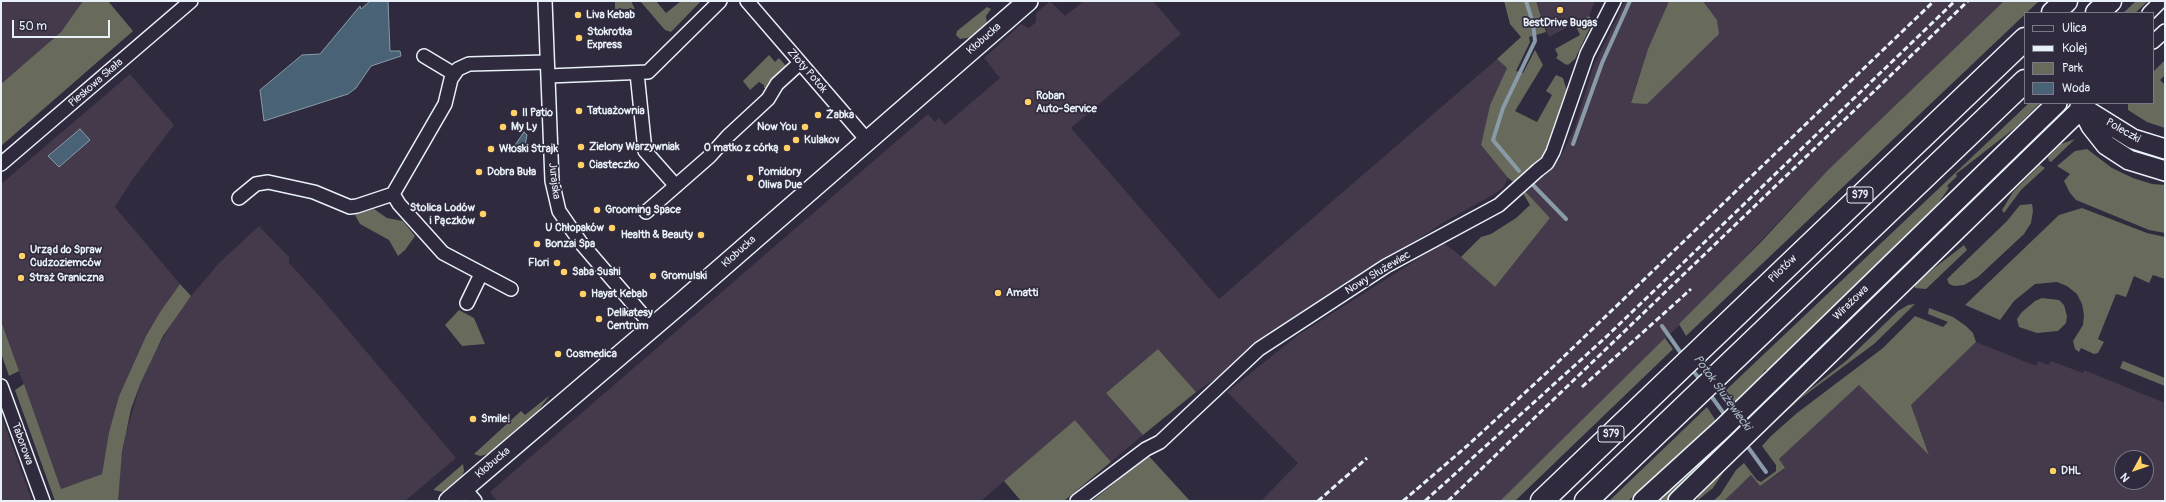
<!DOCTYPE html>
<html>
<head>
<meta charset="utf-8">
<style>
  body { margin:0 }
  #map { position:relative; width:2166px; height:502px; overflow:hidden; background:#2f2a3d; font-family:Pangolin,sans-serif }
  canvas { display:block }
  .frame { position:absolute; inset:0; border:2px solid #e8f1f8; pointer-events:none }
  .legend { position:absolute; left:2024px; top:12px; width:130px; height:92px; box-sizing:border-box; background:#2f2a3d; border:1px solid #797a88; margin:0; padding:5px 7px; list-style:none; font-size:12px; color:#e8f1f8 }
  .legend li { display:flex; align-items:center; gap:8px; height:20px }
  .legend b { width:20px; border:1px solid #797a88 }
  .north { position:absolute; left:2114px; top:450px; width:40px; height:40px; box-sizing:border-box; background:#2f2a3d; border:1px solid #797a88; border-radius:50%; rotate:230deg; font-size:11px; font-weight:700; line-height:16px; text-align:center; color:#e8f1f8 }
  .north::after { content:''; display:block; margin:auto; width:14px; height:18px; background:#ffd166; clip-path:polygon(50% 0,100% 100%,50% 72%,0 100%) }
  .scale { position:absolute; left:12px; top:20px; width:98px; height:18px; box-sizing:border-box; border:2px solid #e8f1f8; border-top:0; padding-left:5px; font-size:12px; line-height:14px; white-space:nowrap; color:#e8f1f8; -webkit-text-stroke:3px #2f2a3d; paint-order:stroke }
</style>
</head>
<body>
<div id="map">
<canvas width="2166" height="502"></canvas>
<div class="frame"></div>
<ul class="legend">
<li><b style="height:5px;background:#2f2a3d"></b>Ulica</li>
<li><b style="height:5px;background:#e8f1f8"></b>Kolej</li>
<li><b style="height:11px;background:#686a5c"></b>Park</li>
<li><b style="height:11px;background:#4a6275"></b>Woda</li>
</ul>
<div class="north">N</div>
<div class="scale">50 m</div>
</div>
<script>
const g = document.querySelector('canvas').getContext('2d');
g.lineJoin = 'round';
function fill(path, color) { g.fillStyle = color; g.fill(path, 'evenodd'); }
const poly = rows => new Path2D(rows.map(r => 'M' + r).join(''));
function trace(path, color, width, dash) { g.strokeStyle = color; g.lineWidth = width; g.lineCap = dash ? 'butt' : 'round'; g.setLineDash(dash || []); g.stroke(path); }
function label(font, color, halo, rows, align = 'center') {
  g.font = font + ' Pangolin,sans-serif'; g.lineWidth = 3.5; g.setLineDash([]); g.textBaseline = 'middle'; g.strokeStyle = halo; g.fillStyle = color; for (const [text, x, y, turn = 0] of rows) {
    g.save(); g.translate(x, y); g.rotate((+turn || 0) * Math.PI / 180); g.textAlign = isNaN(turn) ? turn : align; if (halo) g.strokeText(text, 0, 0); g.fillText(text, 0, 0); g.restore();
  }
}
fill(poly([
  [1,1,83,1,61,32,1,84],
  [1050,1,1065,16,1084,1,1153,1,1181,34,1071,128,1219,299,1497,59,1507,68,1490,105,1481,145,1508,178,1503,188,1491,196,1446,221,1254,345,1221,375,1196,392,1158,349,1106,393,1143,435,1111,462,1075,420,981,501,497,501,490,492,928,114,935,122,939,118,945,125,1000,78,984,58,1021,24,1029,28,1036,22,1036,13],
  [1536,1,1595,1,1589,16,1549,37],
  [1625,1,1669,1,1648,49,1631,102,1717,20,1703,1,2004,1,1827,171,1693,312,1500,501,1261,501,1298,463,1227,392,1298,335,1443,243,1456,252,1495,287,1550,218,1525,191,1554,161,1559,160,1575,127,1593,67],
  [130,74,174,125,132,180,115,207,180,284,160,312,146,336,119,396,109,432,102,474,61,489,1,321,1,184],
  [259,226,289,257,289,263,322,299,456,458,405,501,118,501,119,472,126,433,141,382,151,359,176,316,191,296,219,263],
  [1976,342,2036,366,2038,361,2049,365,2051,361,2083,373,2084,370,2165,403,2165,501,1724,501,1751,475,1760,486,1785,469,1779,459,1859,385,1929,454,1911,405],
  [2122,458,2146,458,2146,482,2122,482],
  [1,417,2,417,32,501,1,501]
]), '#443a4b');
fill(poly([
  [83,1,108,1,133,31,1,146,1,84,61,32],
  [615,1,631,1,635,9,615,9],
  [640,1,656,1,666,13,681,1,701,1,671,32,665,30],
  [1504,1,1536,1,1546,32,1529,37,1530,42,1516,71,1523,73,1535,50,1543,65,1515,111,1537,122,1552,95,1546,91,1556,75,1563,78,1566,88,1566,97,1548,149,1534,167,1516,184,1508,178,1481,145,1490,105,1507,68,1497,59,1521,37,1510,24],
  [1669,1,1703,1,1717,20,1719,34,1647,104,1631,103,1648,49],
  [2004,1,2039,1,1686,336,1679,324,1760,243,1827,171],
  [2136,1,2148,1,2135,13,2123,13],
  [987,7,991,9,986,16,987,25,973,37,960,39,956,35,957,31],
  [1589,16,1593,21,1575,59,1568,65,1565,64,1556,58,1558,55,1555,49,1580,35,1575,24],
  [769,55,775,62,779,58,786,66,772,79,768,88,764,88,764,85,759,82,750,90,743,81],
  [2165,60,2165,75,2160,80,2165,85,2165,128,2147,122,2128,110,2128,103,2153,103,2153,72],
  [2029,103,2040,103,2015,128,1956,174,1957,176,1947,186,1949,188,1929,216,1769,370,1765,370,1758,381,1734,404,1725,391],
  [2065,112,1746,422,1745,419,2053,121],
  [2075,139,2051,162,2049,161,2048,157,2061,144],
  [2087,149,2112,168,2133,178,2152,184,2165,185,2165,233,2149,230,2076,200,2070,193,2064,181,2070,174,2057,166,2075,151],
  [2040,165,2045,168,2021,190,2004,213,2002,210,2013,192],
  [1525,191,1550,218,1495,287,1461,257,1481,237,1491,234,1516,218,1530,205,1524,195,1523,192],
  [2032,204,2033,211,2031,223,2024,234,1978,277,1964,285,1954,286,1949,284,1947,279,2007,221,2020,205],
  [2082,208,2147,233,2165,237,2165,279,2153,275,2149,283,2134,276,2126,297,2116,294,2098,339,2104,342,2098,353,2094,354,2081,348,2079,352,2075,349,2073,341,2083,325,2084,315,2082,304,2077,294,2067,286,2057,282,2035,284,2014,301,2000,320,1965,305,2059,215],
  [374,209,387,218,403,221,415,236,405,250,398,256,389,240,360,224,355,215],
  [1964,245,1967,250,1926,289,1915,288,1915,285,1933,269],
  [180,284,191,296,163,336,141,382,131,409,122,452,118,501,55,501,15,390,24,384,61,489,102,474,109,432,119,396,146,336,160,312],
  [2042,298,2059,300,2064,305,2067,316,2066,323,2058,331,2037,333,2019,327,2017,319,2022,312,2035,301],
  [1915,304,1874,344,1801,398,1767,429,1794,402,1846,361,1898,311,1908,305],
  [1929,308,1953,317,1966,326,1973,333,1976,342,1911,405,1929,455,1859,385,1779,459,1785,468,1760,486,1751,475,1724,501,1713,501,1720,495,1736,470,1744,463,1757,480,1761,482,1776,471,1776,465,1762,446,1771,436,1797,413,1883,348,1915,316,1943,327,1948,322,1928,314],
  [459,310,474,318,485,344,462,346,445,325],
  [1,321,19,371,9,376,1,353],
  [1665,338,1673,349,1671,351,1515,501,1500,501],
  [1158,349,1196,392,1143,435,1106,393],
  [2123,361,2165,378,2165,386,2120,368],
  [550,395,538,411,488,454,480,456,474,454,521,411,525,415],
  [1707,407,1716,421,1628,501,1609,501],
  [1075,420,1111,462,1064,501,1021,501,1004,481],
  [1727,437,1729,440,1666,501,1657,501],
  [1147,454,1190,501,1092,501,1112,485],
  [463,464,464,471,462,477,443,492,433,490],
  [1728,465,1713,488,1697,501,1699,493]
]), '#686a5c');
const water = poly([
  [370,1,388,1,390,51,400,51,401,56,371,66,356,88,348,94,264,121,260,90,302,55,320,54,360,6,361,9,370,1],
  [80,129,90,140,59,167,48,156,80,129],
  [524,132,527,135,524,151,515,145,524,132]
]);
fill(water, '#4a6275');
trace(water, '#899ba9', 1);
trace(poly([
  [1573,144,1602,63,1630,1],
  [1519,171,1493,140,1503,108,1535,41,1533,23,1526,1],
  [1533,185,1566,219],
  [1662,326,1683,356],
  [1690,367,1702,382],
  [1709,393,1727,418],
  [1745,443,1766,472]
]), '#899ba9', 4);
const street = poly([
  [545,1,552,181,559,211,581,243,653,327],
  [747,1,867,140],
  [2149,13,2161,1],
  [2153,42,2165,31],
  [424,56,454,74],
  [637,73,645,151,676,186],
  [548,76,648,72,720,1],
  [1,164,191,1],
  [393,194,399,204,443,253,511,289],
  [239,198,256,184,268,182,314,192,350,207,357,206,393,194,445,104,451,79,458,69,469,64,547,62],
  [646,212,710,156,728,136,768,99,777,84,800,63],
  [467,303,481,274],
  [1,386,43,501],
  [464,488,475,501],
  [1077,501,1146,449,1160,442,1259,349,1386,266,1499,205,1538,170,1547,163,1553,152,1587,54,1614,1]
]);
const secondary = poly([
  [2080,106,2133,139,2165,149],
  [2082,108,2091,126,2106,145,2129,160,2165,171],
  [449,501,681,303,1028,1],
  [1643,501,1722,429,2057,103],
  [1678,501,2082,108]
]);
const highway = poly([
  [2053,13,2066,1],
  [2097,13,2110,1],
  [1542,501,2025,39],
  [1586,501,2025,81]
]);
trace(street, '#e8f1f8', 16);
trace(secondary, '#e8f1f8', 22);
trace(highway, '#e8f1f8', 25);
trace(street, '#2f2a3d', 13);
trace(secondary, '#2f2a3d', 19);
trace(highway, '#2f2a3d', 22);
trace(poly([
  [1582,387,1691,289],
  [1318,501,1367,458],
  [1403,501,1467,446,1555,365,1934,1],
  [1425,501,1605,338,1955,1],
  [1448,501,1968,1]
]), '#e8f1f8', 3, [6, 3]);
for (const [x, y, r, color] of [
  [1560,10,4,"#ffd166"],
  [578,15,4,"#ffd166"],
  [579,38,4,"#ffd166"],
  [1028,102,4,"#ffd166"],
  [579,111,4,"#ffd166"],
  [514,113,4,"#ffd166"],
  [818,115,4,"#ffd166"],
  [503,127,4,"#ffd166"],
  [805,127,4,"#ffd166"],
  [796,140,4,"#ffd166"],
  [581,147,4,"#ffd166"],
  [787,148,4,"#ffd166"],
  [491,149,4,"#ffd166"],
  [581,165,4,"#ffd166"],
  [479,172,4,"#ffd166"],
  [750,178,4,"#ffd166"],
  [597,210,4,"#ffd166"],
  [483,214,4,"#ffd166"],
  [612,228,4,"#ffd166"],
  [701,235,4,"#ffd166"],
  [537,244,4,"#ffd166"],
  [22,256,4,"#ffd166"],
  [557,263,4,"#ffd166"],
  [564,272,4,"#ffd166"],
  [653,276,4,"#ffd166"],
  [21,278,4,"#ffd166"],
  [998,293,4,"#ffd166"],
  [583,294,4,"#ffd166"],
  [599,319,4,"#ffd166"],
  [558,354,4,"#ffd166"],
  [473,419,4,"#ffd166"],
  [2053,471,4,"#ffd166"]
]) { const dot = new Path2D(); dot.arc(x, y, r, 0, 2 * Math.PI); g.fillStyle = color; g.fill(dot); trace(dot, '#2f2a3d', 1.5); }
for (const [x, y, w] of [
  [1860,195,26],
  [1611,434,26]
]) { const box = new Path2D(); box.roundRect(x - w / 2, y - 8, w, 16, 3); g.fillStyle = '#2f2a3d'; g.fill(box); trace(box, '#e8f1f8', 1); }
label('bold 10px', '#e8f1f8', null, [
  ["S79",1860,195],
  ["S79",1611,434]
]);
label('bold 11px', '#e8f1f8', '#2f2a3d', [
  ["Liva Kebab",586,15],
  ["BestDrive Bugas",1560,23,"center"],
  ["Stokrotka",587,32],
  ["Express",587,45],
  ["Roban",1036,96],
  ["Auto-Service",1036,109],
  ["Tatuażownia",587,111],
  ["Il Patio",522,113],
  ["Żabka",826,115],
  ["My Ly",511,127],
  ["Now You",797,127,"right"],
  ["Kulakov",804,140],
  ["Zielony Warzywniak",589,147],
  ["O matko z córką",779,148,"right"],
  ["Włoski Strajk",499,149],
  ["Ciasteczko",589,165],
  ["Dobra Buła",487,172],
  ["Pomidory",758,172],
  ["Oliwa Due",758,185],
  ["Stolica Lodów",475,208,"right"],
  ["i Pączków",475,221,"right"],
  ["Grooming Space",605,210],
  ["U Chłopaków",604,228,"right"],
  ["Health & Beauty",693,235,"right"],
  ["Bonzai Spa",545,244],
  ["Urząd do Spraw",30,250],
  ["Cudzoziemców",30,263],
  ["Flori",549,263,"right"],
  ["Saba Sushi",572,272],
  ["Gromulski",661,276],
  ["Straż Graniczna",29,278],
  ["Amatti",1006,293],
  ["Hayat Kebab",591,294],
  ["Delikatesy",607,313],
  ["Centrum",607,326],
  ["Cosmedica",566,354],
  ["Smile!",481,419],
  ["DHL",2061,471]
], 'left');
label('11px', '#e8f1f8', '#2f2a3d', [
  ["Kłobucka",984,39,-41],
  ["Złoty Potok",807,71,49],
  ["Pieskowa Skała",96,83,-41],
  ["Poleczki",2123,131,30],
  ["Jurajska",554,181,83],
  ["Kłobucka",739,252,-42],
  ["Pilotów",1783,269,-44],
  ["Nowy Służewiec",1378,273,-31],
  ["Wirażowa",1851,303,-44],
  ["Taborowa",22,444,70],
  ["Kłobucka",493,463,-40]
]);
label('italic 12px', '#a9b8c4', '#2f2a3d', [
  ["Potok Służewiecki",1722,393,54]
]);
</script>
</body>
</html>
